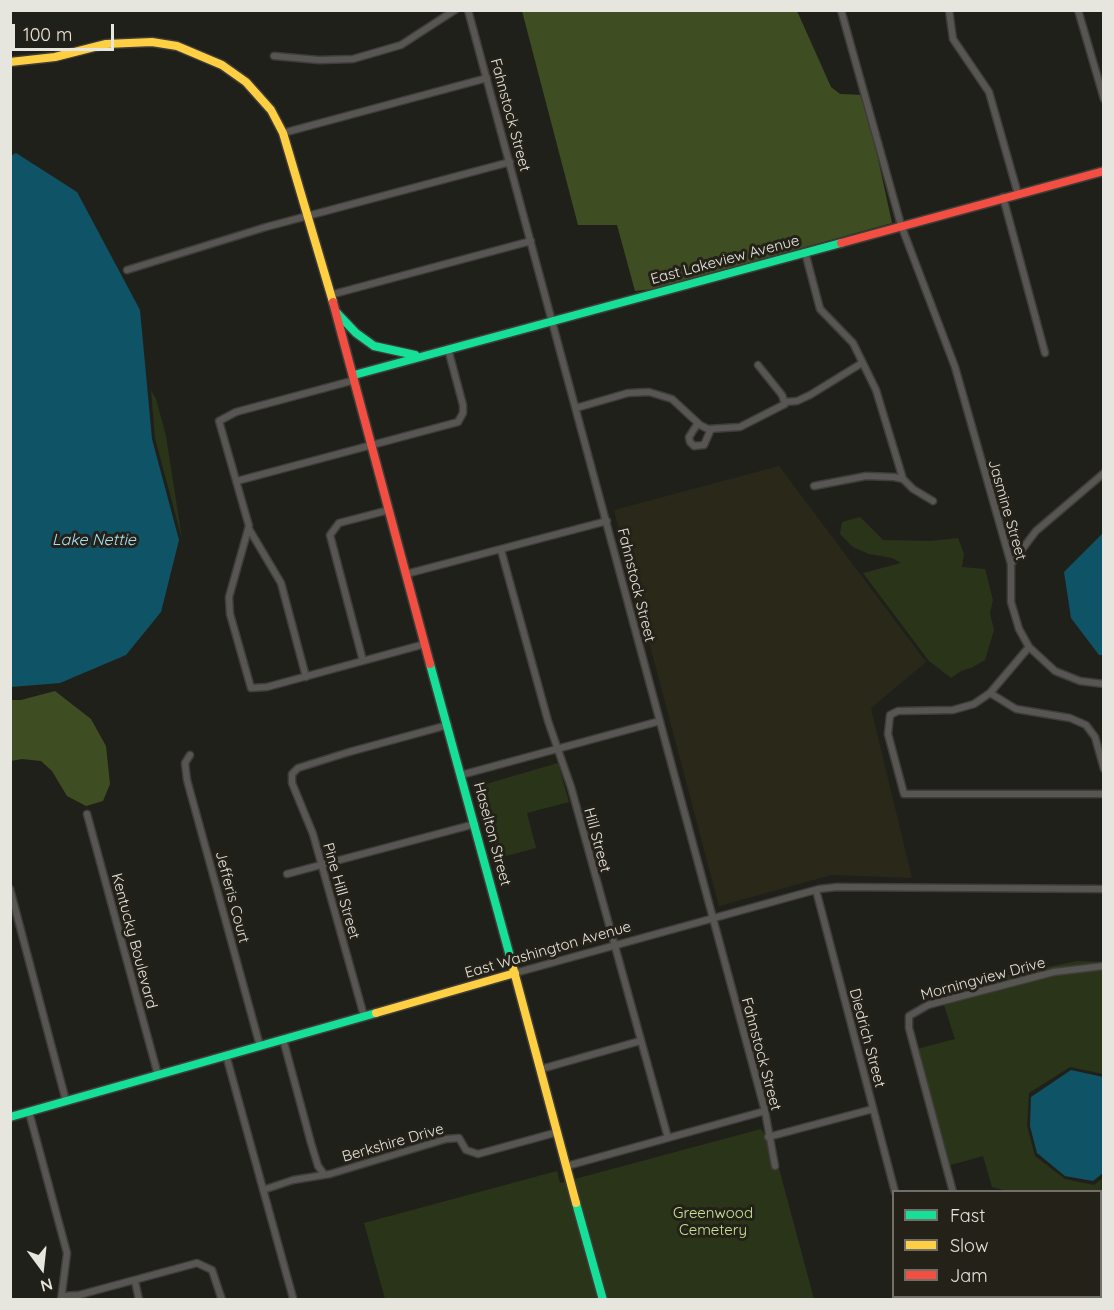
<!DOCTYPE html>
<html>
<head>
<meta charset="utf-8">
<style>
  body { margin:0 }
  #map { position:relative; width:1114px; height:1310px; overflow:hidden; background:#20201b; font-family:Quicksand,sans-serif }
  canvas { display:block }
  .frame { position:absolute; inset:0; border:12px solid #e6e5de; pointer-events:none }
  .legend { position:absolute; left:892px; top:1190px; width:210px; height:108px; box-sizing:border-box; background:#232118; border:2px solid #716f67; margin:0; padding:8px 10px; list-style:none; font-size:18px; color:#e6e5de }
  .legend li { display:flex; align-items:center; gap:12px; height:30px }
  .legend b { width:30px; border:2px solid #716f67 }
  .north { position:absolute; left:12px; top:1238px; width:60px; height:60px; -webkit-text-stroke:4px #232118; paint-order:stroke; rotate:165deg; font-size:16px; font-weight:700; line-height:24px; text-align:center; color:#e6e5de }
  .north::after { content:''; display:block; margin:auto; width:21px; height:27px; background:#e6e5de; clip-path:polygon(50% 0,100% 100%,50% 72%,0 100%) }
  .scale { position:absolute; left:12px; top:24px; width:102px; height:27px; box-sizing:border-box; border:3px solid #e6e5de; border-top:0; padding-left:8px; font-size:18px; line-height:21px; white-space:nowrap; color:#e6e5de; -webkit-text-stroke:4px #232118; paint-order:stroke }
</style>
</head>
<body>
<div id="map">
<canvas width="1114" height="1310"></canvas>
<div class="frame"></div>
<ul class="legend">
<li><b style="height:8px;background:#16e098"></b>Fast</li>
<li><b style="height:8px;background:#ffcf43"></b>Slow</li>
<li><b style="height:8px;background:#f24e42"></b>Jam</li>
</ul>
<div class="north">N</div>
<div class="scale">100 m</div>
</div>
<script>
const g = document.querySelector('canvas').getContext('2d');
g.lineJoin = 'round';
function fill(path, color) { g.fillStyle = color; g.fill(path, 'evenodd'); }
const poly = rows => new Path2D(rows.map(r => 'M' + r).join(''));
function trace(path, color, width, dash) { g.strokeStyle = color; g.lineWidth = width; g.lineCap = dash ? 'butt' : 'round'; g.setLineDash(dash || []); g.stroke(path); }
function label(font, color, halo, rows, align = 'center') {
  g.font = font + ' Quicksand,sans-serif'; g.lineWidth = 6; g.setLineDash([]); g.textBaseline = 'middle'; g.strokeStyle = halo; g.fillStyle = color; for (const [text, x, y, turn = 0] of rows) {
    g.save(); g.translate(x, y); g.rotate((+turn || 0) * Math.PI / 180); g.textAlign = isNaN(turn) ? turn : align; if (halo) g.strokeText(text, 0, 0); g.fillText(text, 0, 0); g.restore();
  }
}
fill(poly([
  [779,466,926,662,871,708,912,878,832,875,719,906,614,510]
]), '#2a2819');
fill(poly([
  [151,390,156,399,166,436,182,539,155,438],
  [860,517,883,540,931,541,958,538,964,554,962,567,985,569,993,600,990,613,994,630,985,660,973,667,961,671,951,678,929,661,863,573,901,563,892,558,869,554,853,547,840,534,842,522],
  [558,763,569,802,527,813,536,848,499,858,479,786],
  [1078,961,1103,962,1103,1074,1070,1067,1029,1093,1027,1126,1035,1156,1065,1179,1094,1185,1103,1178,1103,1191,1007,1191,992,1187,983,1156,944,1167,913,1050,955,1039,940,993,973,982],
  [761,1129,773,1146,814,1299,385,1299,364,1223,557,1171,560,1183]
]), '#2a3418');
fill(poly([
  [522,11,797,11,831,87,840,94,864,95,892,223,654,289,635,291,617,225,578,225],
  [55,691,91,719,106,746,110,784,103,801,86,806,67,796,52,771,41,761,22,759,11,761,11,700,21,700]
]), '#3f4e22');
fill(poly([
  [16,153,77,192,140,310,152,439,179,540,161,612,126,655,60,683,11,687,10,156],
  [1103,533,1104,655,1099,655,1071,618,1064,572],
  [1071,1070,1103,1077,1103,1173,1093,1181,1065,1176,1037,1153,1030,1126,1031,1097]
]), '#0f5367');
const street = poly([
  [468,10,765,1111,775,1166],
  [841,10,901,225,955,367,1011,564,1011,602,1019,629,1029,647,1055,671,1080,681,1104,684],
  [949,10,953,39,989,92,1018,194],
  [1078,10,1104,99],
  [274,56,319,60,353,59,401,45,455,10],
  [283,133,487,78],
  [1003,197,1045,353],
  [805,252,820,309,853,343,876,390,903,479],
  [127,270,266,227,510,162],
  [330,295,531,241],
  [355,380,236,412,219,421,249,526,229,597,230,614,251,688,267,687,425,644],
  [785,402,797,401,810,395,862,363],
  [576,408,628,393,649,392,672,399,700,425,708,429,740,427,785,404,782,395,758,365],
  [698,423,689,437,690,442,694,446,704,445,711,429],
  [237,481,458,422,463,413,463,405,448,349],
  [814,486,866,476,894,477,903,479,913,489,933,501],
  [249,529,281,583,306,677],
  [501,550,548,721,571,787,668,1138],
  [1011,564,1036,531,1104,473],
  [406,574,607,521],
  [1029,647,990,693,974,704,953,710,898,711,890,715,888,734,904,794,1104,794],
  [363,661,330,535,339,523,389,510],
  [990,693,1016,709,1070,718,1086,725,1095,737,1104,769],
  [190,755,185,763,187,780,260,1046],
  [461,775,660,721],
  [87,814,158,1075],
  [287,874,475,824],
  [10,889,66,1101],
  [816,890,895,1192],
  [515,973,819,889,837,887,1104,889],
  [364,1016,313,834,292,783,292,774,298,768,349,752,448,725],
  [283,1039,311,1143,318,1166,324,1174],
  [226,1055,293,1298],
  [541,1069,640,1041],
  [29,1112,67,1253,61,1300],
  [768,1137,873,1109],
  [567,1166,765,1111],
  [263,1190,293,1180,330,1174,446,1139,459,1138,466,1150,478,1154,558,1132],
  [953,1192,909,1028,909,1016,928,1005,1054,972,1104,966],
  [135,1281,139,1300],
  [1100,1281,1104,1283],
  [62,1296,79,1295,197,1263,212,1270,222,1300],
  [924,1296,924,1300],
  [1086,1296,1087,1300]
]);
const fast = poly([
  [337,313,356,333,374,346,415,355],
  [354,375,841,243],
  [430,664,511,960],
  [10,1117,376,1013],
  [576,1203,603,1300]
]);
const slow = poly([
  [10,62,55,57,106,44,152,42,177,46,222,65,246,82,271,110,283,133,333,302],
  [511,960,576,1203],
  [376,1013,515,973]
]);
const jam = poly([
  [841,243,1104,171],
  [333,302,430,664]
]);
trace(street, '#3e3d39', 9);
trace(fast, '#3e3d39', 11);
trace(slow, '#3e3d39', 11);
trace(jam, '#3e3d39', 11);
trace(street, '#585652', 6);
trace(fast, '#16e098', 8);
trace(slow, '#ffcf43', 8);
trace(jam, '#f24e42', 8);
label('15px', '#e6e5de', '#232118', [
  ["Fahnstock Street",510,115,75],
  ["East Lakeview Avenue",725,260,-15],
  ["Jasmine Street",1007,510,74],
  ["Fahnstock Street",636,585,76],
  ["Haselton Street",492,834,75],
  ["Hill Street",597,840,75],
  ["Pine Hill Street",341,891,74],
  ["Jefferis Court",232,897,75],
  ["Kentucky Boulevard",134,941,75],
  ["East Washington Avenue",548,950,-16],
  ["Morningview Drive",983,979,-15],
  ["Diedrich Street",867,1038,75],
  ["Fahnstock Street",761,1054,75],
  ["Berkshire Drive",393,1143,-16]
]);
label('15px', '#c8e597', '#232118', [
  ["Greenwood",713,1213],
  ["Cemetery",713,1230]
]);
label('italic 16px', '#aae0f7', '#232118', [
  ["Lake Nettie",94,540]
]);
</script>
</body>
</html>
